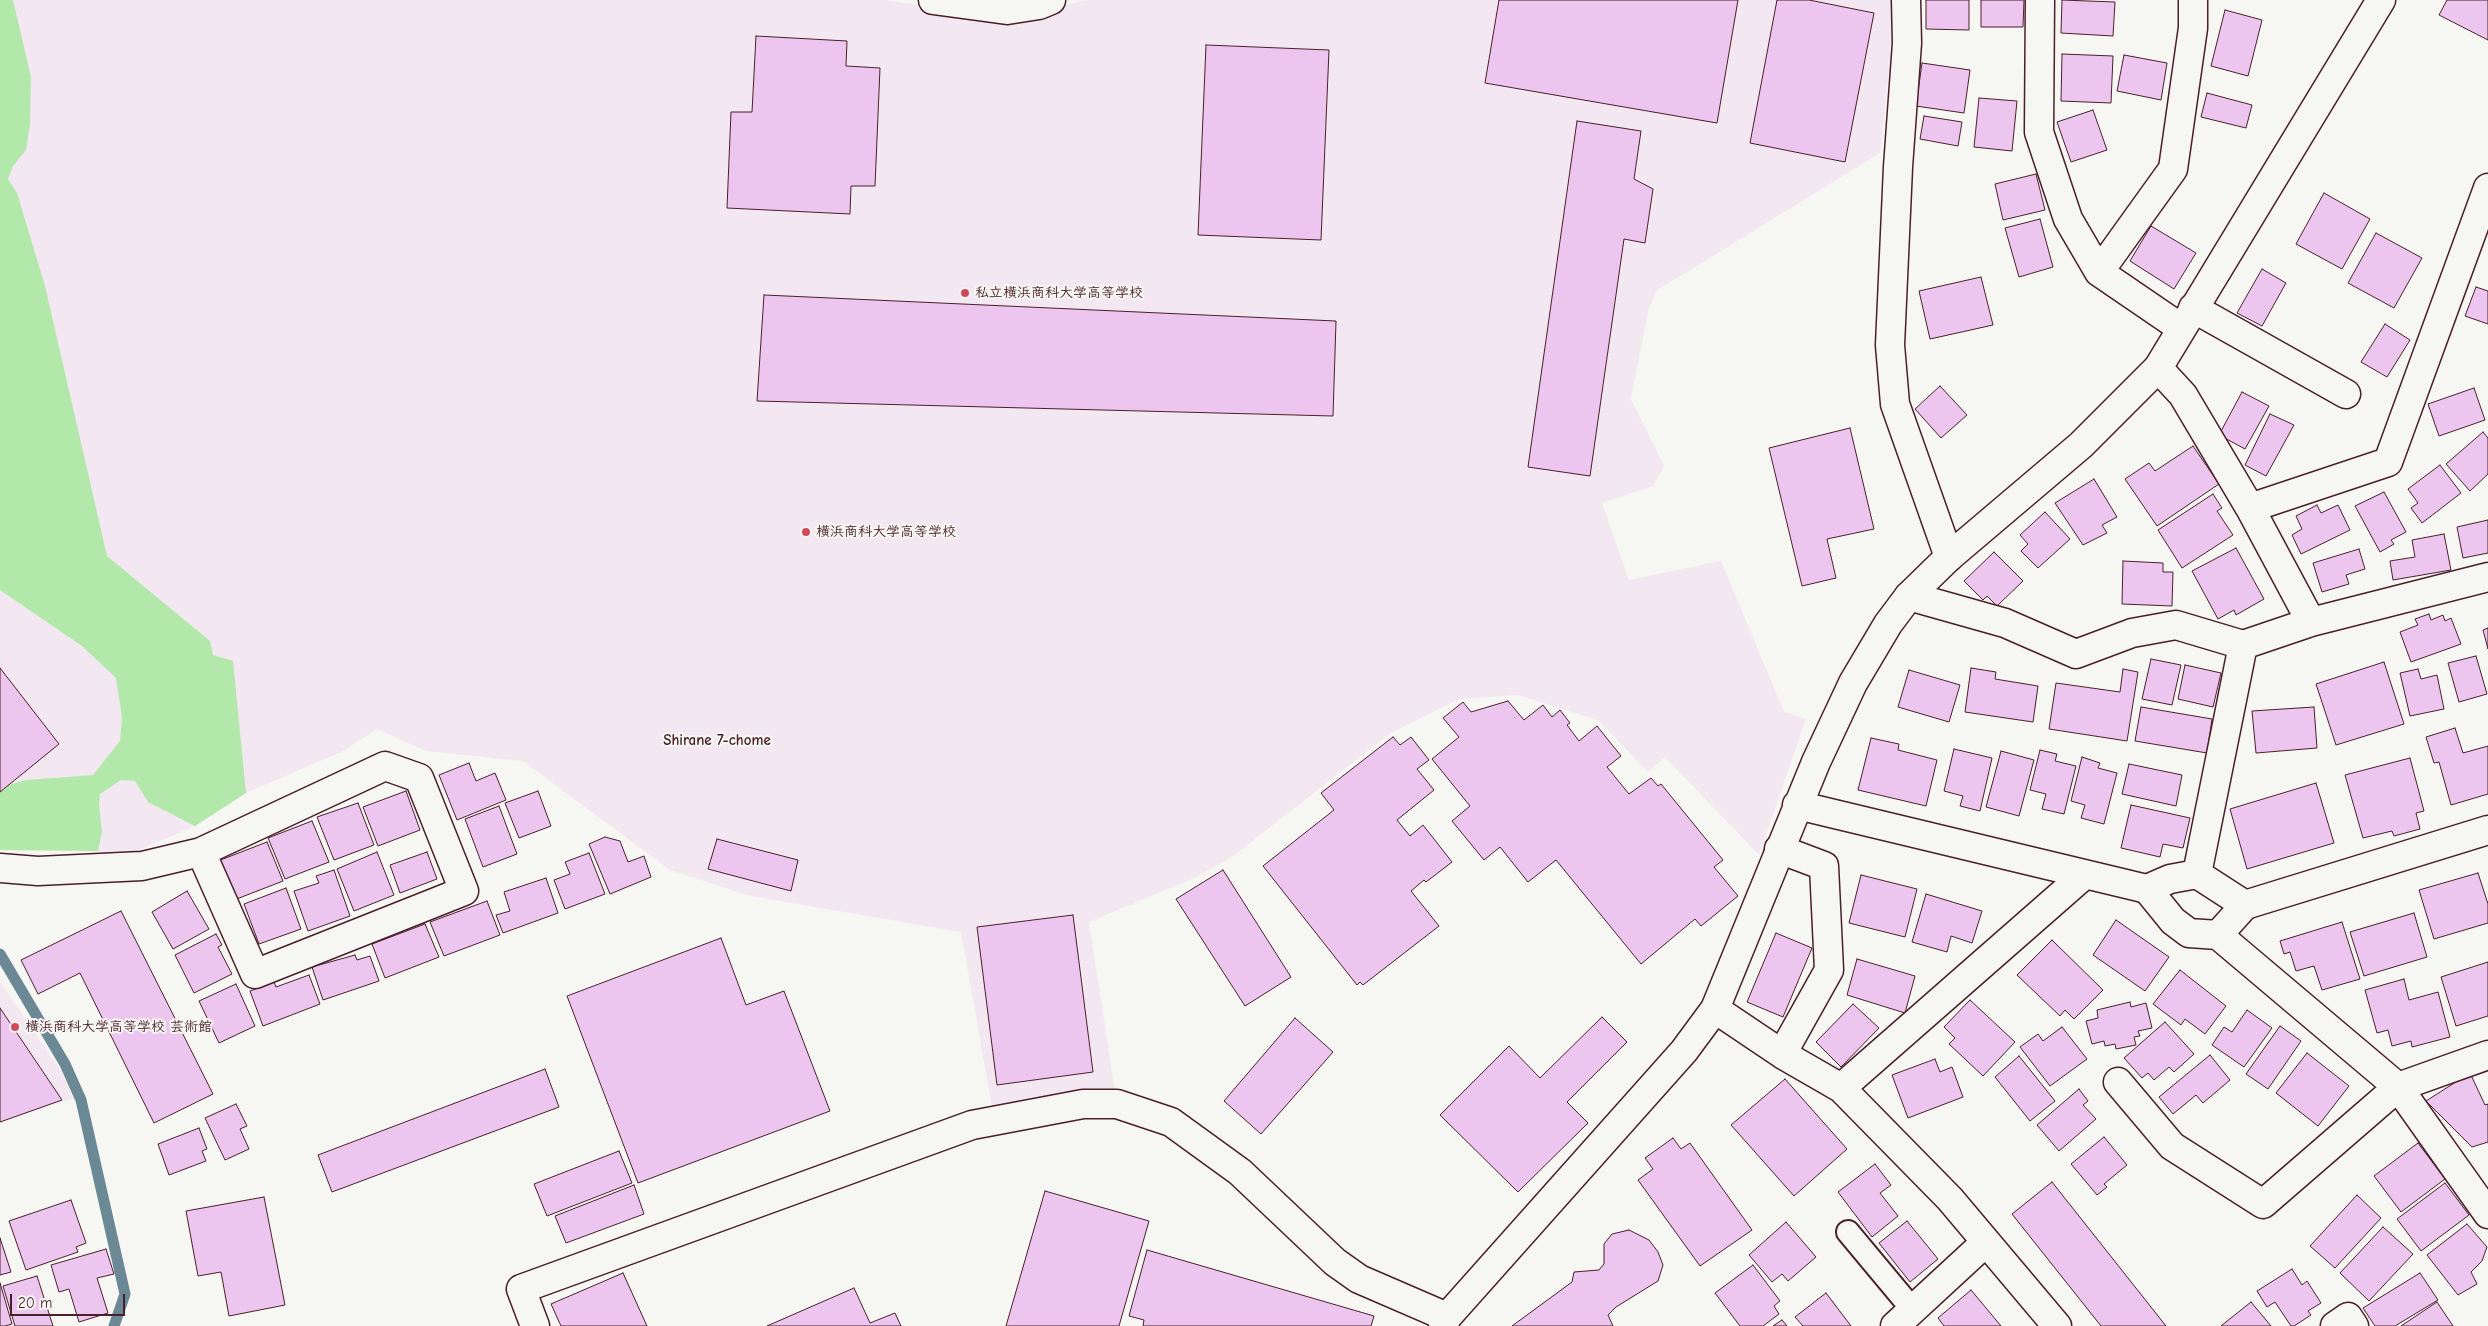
<!DOCTYPE html>
<html>
<head>
<meta charset="utf-8">
<style>
  body { margin:0 }
  #map { position:relative; width:2488px; height:1326px; overflow:hidden; background:#f6f6f2; font-family:"Comic Neue",sans-serif }
  canvas { display:block }
  .scale { position:absolute; left:10px; top:1294px; width:115px; height:22px; box-sizing:border-box; border:2px solid #4a1f2b; border-top:0; padding-left:6px; font-size:15px; line-height:18px; white-space:nowrap; color:#4a1f2b; -webkit-text-stroke:4px #f6f6f2; paint-order:stroke }
</style>
</head>
<body>
<div id="map">
<canvas width="2488" height="1326"></canvas>
<div class="scale">20 m</div>
</div>
<script>
const g = document.querySelector('canvas').getContext('2d');
g.lineJoin = 'round';
function fill(path, color) { g.fillStyle = color; g.fill(path, 'evenodd'); }
const poly = rows => new Path2D(rows.map(r => 'M' + r).join(''));
function trace(path, color, width, dash) { g.strokeStyle = color; g.lineWidth = width; g.lineCap = dash ? 'butt' : 'round'; g.setLineDash(dash || []); g.stroke(path); }
function label(font, color, halo, rows, align = 'center') {
  g.font = font + ' "Comic Neue","Klee One",sans-serif'; g.lineWidth = 4; g.setLineDash([]); g.textBaseline = 'middle'; g.strokeStyle = halo; g.fillStyle = color; for (const [text, x, y, turn = 0] of rows) {
    g.save(); g.translate(x, y); g.rotate((+turn || 0) * Math.PI / 180); g.textAlign = isNaN(turn) ? turn : align; if (halo) g.strokeText(text, 0, 0); g.fillText(text, 0, 0); g.restore();
  }
}
fill(poly([
  [0,0,885,0,1012,20,1085,0,1891,0,1892,44,1880,153,1656,291,1648,312,1631,399,1664,466,1653,486,1602,503,1629,580,1721,561,1784,712,1806,719,1759,855,1665,757,1648,772,1598,720,1518,695,1459,699,1389,734,1232,857,1194,878,1089,922,1115,1091,992,1107,961,932,751,896,670,870,523,761,426,751,377,729,343,751,246,793,195,826,134,852,0,850],
  [0,982,61,1071,73,1098,0,1123]
]), '#f3e8f1');
fill(poly([
  [0,0,13,0,31,77,30,124,26,150,13,166,8,179,17,193,45,286,107,556,210,641,213,655,233,661,246,793,195,826,148,802,135,781,121,780,100,794,99,805,102,832,98,851,0,850,0,787,26,780,93,775,120,741,122,717,116,678,82,646,0,590]
]), '#b2e9ab');
trace(poly([
  [0,954,65,1064,81,1100,125,1294,114,1326]
]), '#6a8995', 11);
const building = poly([
  [1499,0,1738,0,1717,123,1485,83,1499,0],
  [1777,0,1809,0,1874,13,1845,162,1750,143,1777,0],
  [1926,0,1969,0,1969,30,1926,29,1926,0],
  [1981,0,2024,0,2023,27,1981,27,1981,0],
  [2062,0,2115,2,2113,36,2061,33,2062,0],
  [2447,0,2488,0,2488,40,2439,15,2447,0],
  [2225,10,2262,20,2248,76,2211,66,2225,10],
  [756,36,847,41,846,66,880,68,875,186,851,186,850,214,727,208,731,112,752,112,756,36],
  [1206,45,1329,50,1321,240,1198,235,1206,45],
  [2062,54,2113,56,2111,103,2061,101,2062,54],
  [2124,55,2167,63,2161,100,2117,91,2124,55],
  [1922,63,1970,70,1964,113,1916,106,1922,63],
  [2207,93,2252,105,2246,128,2201,117,2207,93],
  [1979,98,2017,101,2012,151,1974,147,1979,98],
  [2093,110,2107,150,2071,162,2057,122,2093,110],
  [1924,116,1962,122,1958,146,1920,139,1924,116],
  [1577,121,1641,131,1634,179,1653,189,1645,243,1624,239,1590,476,1528,467,1577,121],
  [2036,174,2045,210,2003,220,1995,184,2036,174],
  [2324,193,2370,219,2342,269,2296,244,2324,193],
  [2040,219,2053,267,2019,277,2005,228,2040,219],
  [2151,226,2196,253,2174,289,2130,261,2151,226],
  [2376,233,2422,258,2394,308,2348,283,2376,233],
  [2262,269,2286,283,2262,326,2237,313,2262,269],
  [1981,277,1993,325,1930,339,1919,291,1981,277],
  [2476,287,2488,291,2488,324,2465,316,2476,287],
  [764,295,1336,321,1333,416,757,401,764,295],
  [2385,324,2410,340,2387,377,2361,362,2385,324],
  [1940,386,1967,415,1941,438,1915,409,1940,386],
  [2474,388,2485,420,2439,436,2428,404,2474,388],
  [2242,392,2269,406,2245,449,2219,435,2242,392],
  [2270,414,2294,425,2266,476,2245,465,2270,414],
  [1850,428,1874,529,1827,539,1836,578,1802,586,1769,448,1850,428],
  [2483,432,2488,438,2488,474,2470,491,2446,464,2483,432],
  [2193,446,2219,484,2157,526,2125,479,2149,463,2155,471,2193,446],
  [2440,465,2461,493,2422,523,2411,508,2418,503,2408,489,2440,465],
  [2094,479,2117,517,2102,525,2107,533,2083,545,2055,503,2094,479],
  [2384,492,2406,532,2391,540,2394,544,2380,552,2355,506,2384,492],
  [2213,494,2222,508,2217,511,2233,535,2182,568,2158,530,2213,494],
  [2317,505,2321,513,2338,505,2350,530,2301,554,2292,535,2302,529,2296,516,2317,505],
  [2045,512,2070,539,2038,568,2021,551,2028,544,2020,535,2045,512],
  [2488,520,2488,553,2463,558,2457,527,2488,520],
  [2444,534,2451,570,2393,580,2390,561,2415,557,2412,540,2444,534],
  [2236,548,2264,599,2236,615,2234,610,2218,619,2192,571,2236,548],
  [2359,549,2365,569,2346,575,2349,584,2322,592,2313,563,2359,549],
  [1994,552,2023,581,1997,606,1987,596,1983,600,1964,581,1994,552],
  [2123,561,2163,563,2163,572,2173,572,2172,606,2122,604,2123,561],
  [2429,614,2431,620,2443,615,2445,621,2451,618,2461,644,2411,662,2400,632,2418,625,2415,619,2429,614],
  [2488,628,2488,649,2483,630,2488,628],
  [2476,656,2487,694,2459,702,2448,663,2476,656],
  [2151,659,2181,665,2172,705,2142,699,2151,659],
  [2384,662,2404,724,2336,745,2316,684,2384,662],
  [2185,665,2221,673,2213,707,2178,699,2185,665],
  [0,668,59,744,0,792,0,668],
  [1971,668,1996,672,1995,679,2038,686,2033,722,1965,712,1971,668],
  [2123,669,2138,672,2127,741,2049,729,2056,683,2120,692,2123,669],
  [2418,669,2421,679,2437,675,2444,709,2410,716,2400,673,2418,669],
  [1909,670,1960,685,1949,722,1898,707,1909,670],
  [1508,701,1524,720,1543,705,1552,717,1560,710,1570,723,1567,725,1579,741,1597,726,1621,756,1607,767,1629,794,1651,778,1658,786,1661,784,1723,860,1714,867,1738,896,1701,926,1695,919,1641,964,1556,860,1528,882,1500,847,1484,860,1452,821,1470,806,1432,759,1459,737,1443,718,1463,702,1471,712,1508,701],
  [2141,707,2212,719,2207,753,2135,741,2141,707],
  [2314,707,2317,748,2256,753,2252,711,2314,707],
  [2455,728,2463,753,2488,746,2488,794,2451,805,2439,762,2434,763,2426,737,2455,728],
  [1393,737,1400,745,1411,737,1429,760,1417,769,1434,790,1397,820,1410,836,1423,825,1452,862,1426,882,1424,880,1411,891,1439,926,1363,985,1360,982,1357,985,1263,866,1334,810,1321,793,1393,737],
  [1871,738,1899,744,1898,750,1937,760,1926,806,1858,790,1871,738],
  [1954,749,1992,758,1980,811,1960,806,1963,796,1944,791,1954,749],
  [2040,750,2057,754,2055,761,2076,766,2064,814,2042,809,2046,794,2030,790,2040,750],
  [2001,751,2034,760,2019,816,1986,807,2001,751],
  [2082,757,2100,763,2098,768,2117,773,2104,824,2081,818,2085,805,2071,801,2082,757],
  [2410,758,2424,811,2416,813,2420,829,2394,836,2392,831,2363,838,2345,775,2410,758],
  [469,763,476,781,495,773,506,800,457,820,439,775,469,763],
  [2129,764,2182,775,2176,806,2122,794,2129,764],
  [2316,783,2334,843,2247,869,2230,809,2316,783],
  [406,791,420,830,378,846,363,807,406,791],
  [538,791,551,826,519,838,505,803,538,791],
  [358,803,374,845,334,860,317,817,358,803],
  [2131,805,2190,818,2183,848,2163,844,2160,857,2121,848,2131,805],
  [499,806,517,854,483,867,465,819,499,806],
  [312,821,329,862,285,879,268,838,312,821],
  [605,837,620,841,628,862,644,856,651,877,610,894,589,844,605,837],
  [717,839,798,860,791,891,708,869,717,839],
  [267,842,283,881,234,900,218,861,267,842],
  [377,852,394,895,354,911,337,869,377,852],
  [427,852,437,879,400,893,390,865,427,852],
  [589,853,605,894,565,909,554,880,570,874,565,862,589,853],
  [334,870,350,916,308,931,294,891,319,883,316,876,334,870],
  [1223,870,1291,977,1245,1006,1176,899,1223,870],
  [2478,873,2488,904,2488,923,2434,939,2419,890,2478,873],
  [1861,875,1917,889,1905,937,1849,923,1861,875],
  [546,878,558,913,503,933,496,915,510,911,504,892,546,878],
  [286,888,301,929,259,944,244,904,286,888],
  [187,891,209,929,173,949,152,912,187,891],
  [1926,894,1982,911,1972,943,1951,936,1947,952,1912,942,1926,894],
  [487,901,500,935,444,956,430,922,487,901],
  [121,911,213,1094,154,1123,80,973,38,994,21,960,121,911],
  [2414,913,2427,957,2364,976,2350,932,2414,913],
  [1073,915,1093,1072,997,1085,977,927,1073,915],
  [2116,920,2169,957,2145,991,2093,955,2116,920],
  [2342,922,2360,979,2322,990,2314,966,2296,971,2290,952,2284,954,2280,941,2342,922],
  [425,924,439,957,385,978,372,944,425,924],
  [1776,933,1812,948,1783,1017,1747,1002,1776,933],
  [216,934,222,945,218,947,232,974,194,993,175,955,216,934],
  [721,938,746,1005,784,991,830,1111,638,1183,567,996,721,938],
  [2052,940,2103,990,2074,1019,2065,1010,2060,1016,2017,975,2052,940],
  [355,955,357,960,370,956,379,981,323,1000,312,967,355,955],
  [1857,959,1915,976,1905,1013,1847,995,1857,959],
  [2488,962,2488,1016,2456,1026,2441,977,2488,962],
  [2180,970,2226,1006,2205,1034,2185,1019,2181,1025,2153,1004,2180,970],
  [309,975,320,1004,263,1026,250,991,274,982,276,987,309,975],
  [2404,979,2409,1000,2438,992,2450,1037,2412,1047,2411,1041,2392,1046,2388,1030,2377,1033,2365,990,2404,979],
  [236,984,255,1026,219,1043,199,1001,236,984],
  [1970,1000,2015,1042,1983,1076,1949,1044,1955,1038,1944,1027,1970,1000],
  [2130,1002,2131,1007,2146,1003,2152,1028,2138,1031,2140,1036,2134,1037,2136,1045,2116,1049,2115,1044,2105,1046,2104,1041,2092,1044,2086,1021,2098,1018,2097,1010,2130,1002],
  [1853,1004,1879,1028,1841,1067,1816,1042,1853,1004],
  [0,1008,62,1100,0,1122,0,1008],
  [2247,1010,2272,1028,2244,1067,2212,1045,2224,1027,2232,1032,2247,1010],
  [1602,1017,1627,1042,1567,1102,1588,1123,1518,1192,1440,1115,1509,1046,1540,1078,1602,1017],
  [1295,1018,1333,1052,1261,1134,1224,1101,1295,1018],
  [2165,1022,2194,1054,2174,1072,2169,1067,2154,1080,2148,1073,2142,1078,2124,1058,2165,1022],
  [2280,1026,2301,1041,2268,1089,2246,1074,2280,1026],
  [2062,1027,2087,1059,2050,1086,2020,1047,2038,1034,2043,1041,2062,1027],
  [2307,1053,2349,1086,2318,1126,2276,1093,2307,1053],
  [2210,1055,2230,1080,2203,1103,2196,1095,2173,1114,2159,1097,2210,1055],
  [2019,1056,2055,1101,2030,1121,1995,1077,2019,1056],
  [1935,1059,1940,1072,1952,1067,1963,1097,1908,1118,1892,1075,1935,1059],
  [545,1069,559,1107,332,1192,318,1155,545,1069],
  [2470,1073,2485,1105,2488,1104,2488,1142,2472,1147,2426,1101,2470,1073],
  [1785,1079,1847,1149,1794,1196,1731,1125,1785,1079],
  [2079,1089,2088,1101,2083,1105,2096,1119,2059,1151,2037,1125,2079,1089],
  [236,1104,247,1126,240,1129,249,1149,225,1160,205,1118,236,1104],
  [199,1128,207,1149,202,1151,206,1161,169,1175,158,1144,199,1128],
  [2104,1137,2127,1165,2104,1184,2107,1187,2097,1195,2071,1164,2104,1137],
  [1673,1138,1681,1149,1690,1143,1752,1230,1700,1266,1638,1180,1653,1169,1645,1158,1673,1138],
  [2418,1143,2445,1179,2401,1212,2374,1176,2418,1143],
  [619,1151,632,1183,547,1216,534,1184,619,1151],
  [1875,1164,1891,1185,1880,1193,1898,1216,1872,1237,1838,1192,1875,1164],
  [2052,1182,2166,1326,2101,1326,2012,1214,2052,1182],
  [2445,1183,2469,1215,2421,1251,2397,1219,2445,1183],
  [634,1185,644,1214,566,1243,555,1216,634,1185],
  [1045,1191,1149,1221,1119,1326,1006,1326,1045,1191],
  [2357,1195,2381,1218,2335,1268,2310,1246,2357,1195],
  [264,1197,285,1305,229,1316,221,1272,198,1276,186,1211,264,1197],
  [71,1200,86,1243,76,1247,78,1252,26,1270,9,1221,71,1200],
  [1907,1221,1938,1259,1910,1282,1879,1243,1907,1221],
  [1786,1222,1816,1257,1788,1281,1782,1274,1772,1282,1749,1255,1786,1222],
  [2467,1224,2487,1247,2482,1261,2471,1272,2477,1284,2458,1295,2427,1255,2467,1224],
  [2383,1227,2413,1254,2369,1301,2340,1273,2383,1227],
  [1629,1230,1649,1240,1658,1252,1663,1265,1658,1281,1616,1307,1608,1315,1613,1326,1512,1326,1572,1282,1574,1272,1599,1270,1604,1264,1604,1244,1612,1234,1629,1230],
  [0,1238,11,1272,0,1275,0,1238],
  [106,1249,114,1274,97,1278,108,1313,79,1322,69,1289,59,1292,51,1265,106,1249],
  [1147,1250,1374,1316,1371,1326,1143,1326,1144,1320,1129,1316,1147,1250],
  [1753,1265,1780,1301,1774,1306,1779,1314,1763,1326,1740,1326,1715,1293,1753,1265],
  [2292,1269,2302,1285,2307,1281,2321,1303,2308,1311,2311,1315,2294,1326,2291,1326,2275,1302,2267,1307,2257,1291,2292,1269],
  [623,1273,647,1326,561,1326,551,1304,623,1273],
  [2420,1273,2438,1300,2395,1326,2375,1326,2363,1308,2420,1273],
  [37,1276,53,1326,15,1326,3,1286,37,1276],
  [0,1283,12,1324,5,1326,0,1326,0,1283],
  [854,1288,870,1323,895,1313,901,1326,767,1326,854,1288],
  [1971,1290,2001,1326,1944,1326,1938,1318,1971,1290],
  [1826,1293,1851,1326,1803,1326,1795,1317,1826,1293],
  [2251,1302,2271,1326,2221,1326,2251,1302],
  [2437,1302,2453,1326,2401,1326,2437,1302],
  [1782,1320,1787,1326,1773,1326,1782,1320]
]);
fill(building, '#edc6ef');
trace(building, '#4a1f2b', 1);
const lane = poly([
  [1848,1232,1913,1310]
]);
const street = poly([
  [933,0,1007,10,1039,5,1051,0],
  [1906,0,1907,43,1898,167,1890,345,1895,404,1949,557],
  [2040,0,2039,132,2068,219,2099,272,2181,328],
  [2099,272,2173,169,2193,28,2193,0],
  [2193,308,2346,394],
  [2158,368,2183,395,2250,508],
  [1909,596,2005,623,2076,654,2132,633,2176,625,2243,645,2311,622,2488,577],
  [2311,622,2250,508,2388,462,2488,188],
  [1779,849,1824,866,1829,970,1782,1054],
  [0,868,38,871,142,866,201,852,385,766,419,778,464,891,255,974,201,852],
  [2197,874,2245,905,2218,935,2189,933,2173,921,2147,889,2170,879,2197,874],
  [2197,874,2243,645],
  [2218,935,2398,1087,2488,1214],
  [1715,1009,1782,1054,1841,1088,1950,1199,2057,1326],
  [2118,1082,2172,1146,2263,1204,2398,1087,2488,1055],
  [1841,1088,2084,875],
  [535,1326,521,1289,972,1125,1083,1104,1117,1104,1171,1122,1240,1172,1335,1262,1359,1279,1447,1317],
  [1895,1326,1986,1242],
  [2335,1326,2348,1317,2354,1326]
]);
const secondary = poly([
  [1797,805,2147,889],
  [2245,905,2488,830],
  [1443,1326,1447,1317,1684,1051,1715,1009,1816,762,1853,683,1888,624,1909,596,1949,557,2081,445,2158,368,2381,0]
]);
trace(lane, '#4a1f2b', 26);
trace(street, '#4a1f2b', 31);
trace(secondary, '#4a1f2b', 31);
trace(lane, '#f6f6f2', 22);
trace(street, '#f6f6f2', 28);
trace(secondary, '#f6f6f2', 28);
for (const [x, y, r, color] of [
  [965,293,5,"#d1495b"],
  [806,532,5,"#d1495b"],
  [15,1027,5,"#d1495b"]
]) { const dot = new Path2D(); dot.arc(x, y, r, 0, 2 * Math.PI); g.fillStyle = color; g.fill(dot); trace(dot, '#f6f6f2', 2); }
label('bold 14px', '#4a1f2b', '#f6f6f2', [
  ["私立横浜商科大学高等学校",975,293],
  ["横浜商科大学高等学校",816,532],
  ["横浜商科大学高等学校 芸術館",25,1027]
], 'left');
label('bold 15px', '#4a1f2b', '#f6f6f2', [
  ["Shirane 7-chome",717,741]
]);
</script>
</body>
</html>
